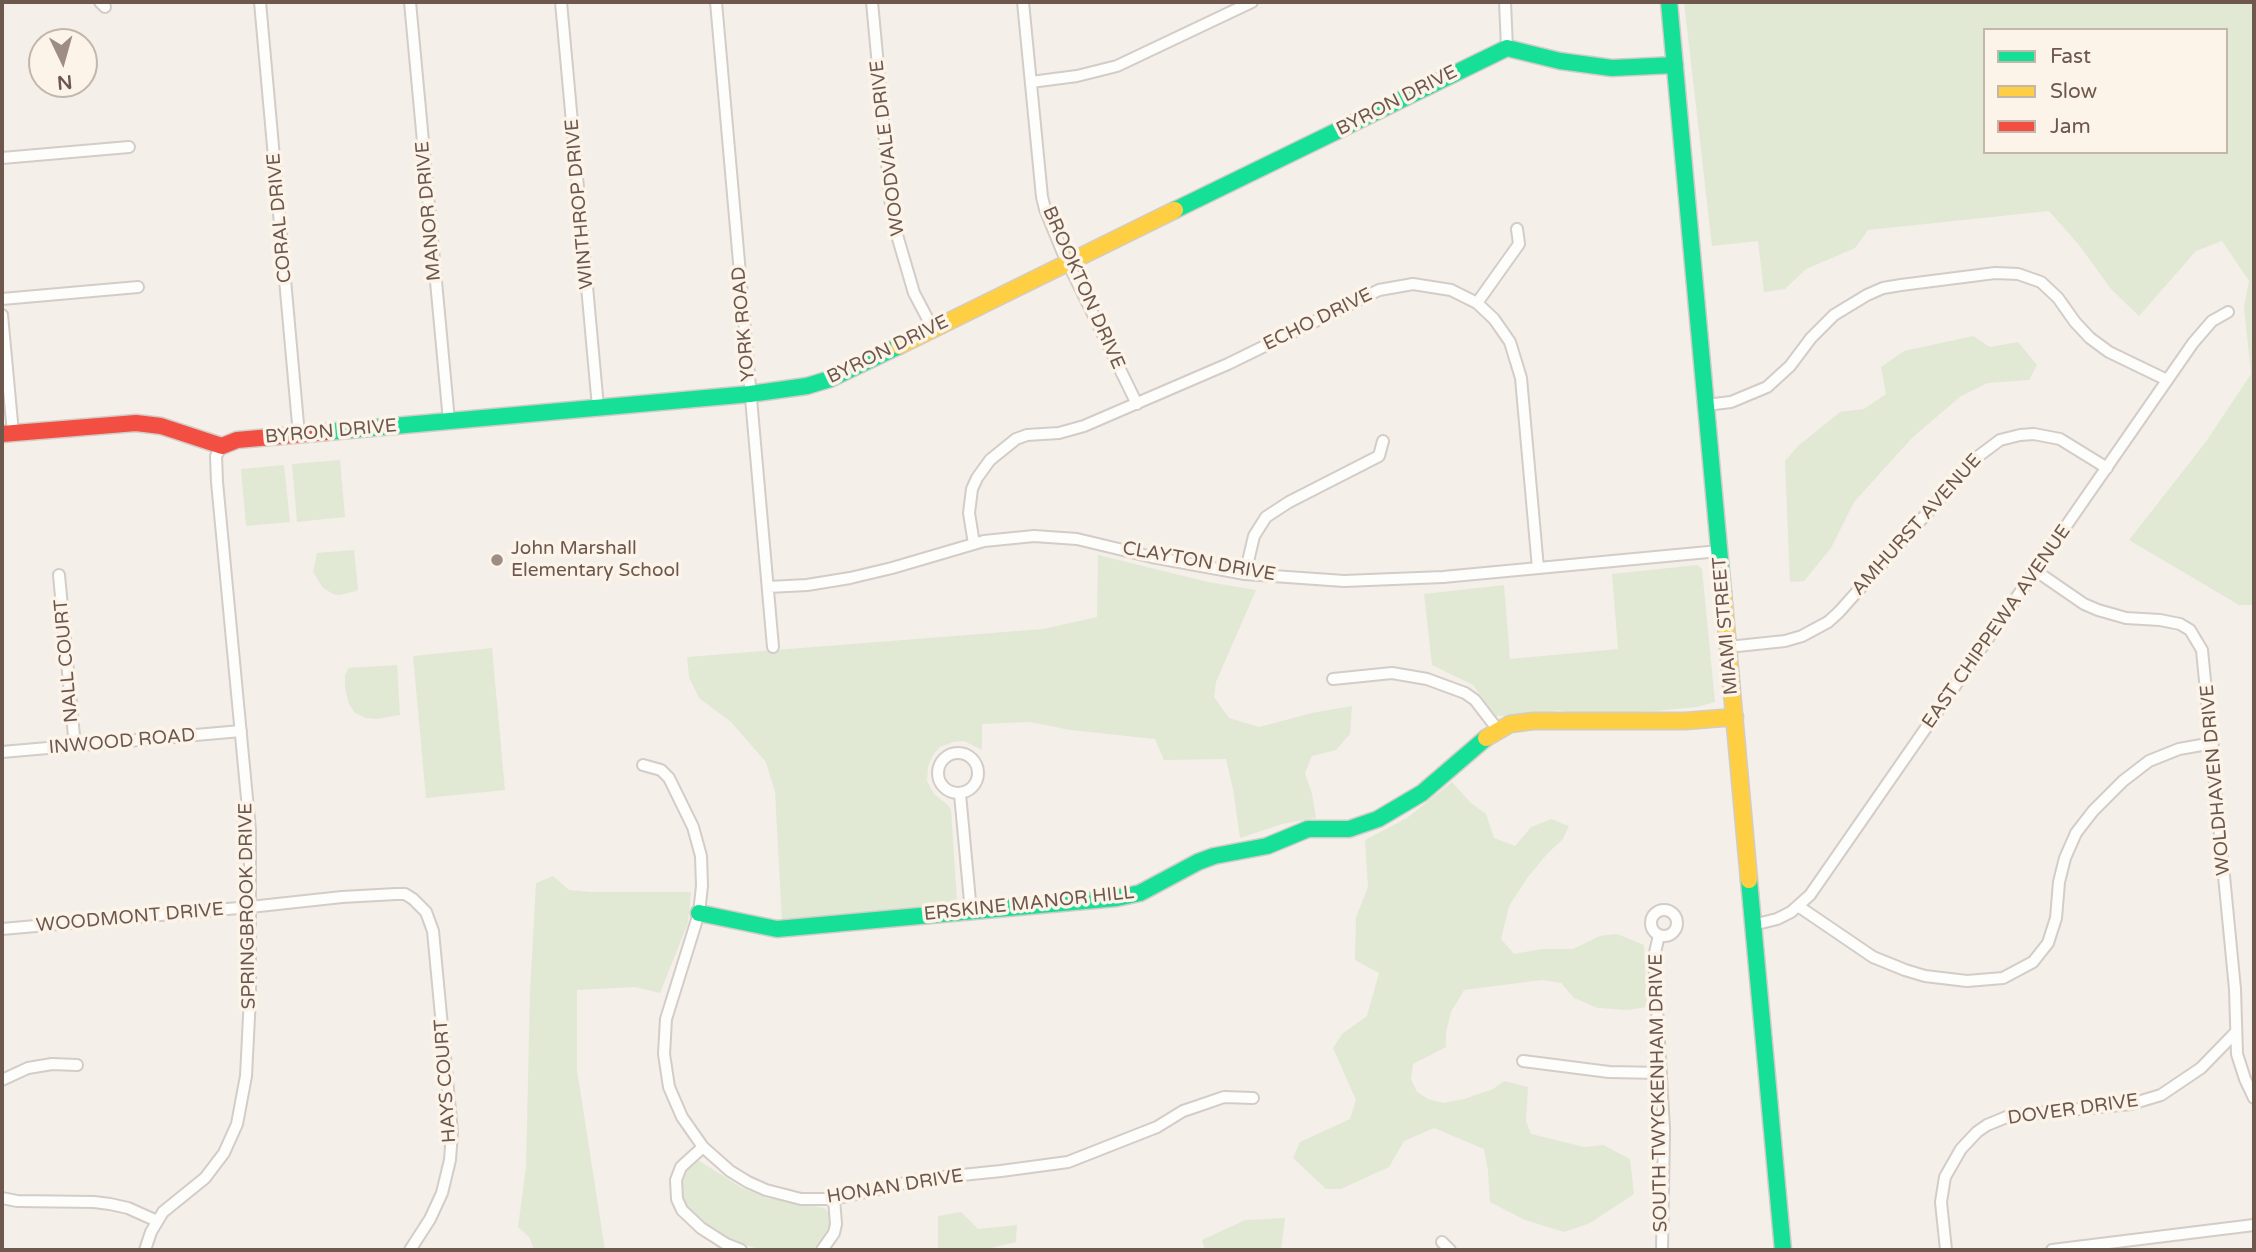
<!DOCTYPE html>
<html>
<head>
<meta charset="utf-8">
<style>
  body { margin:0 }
  #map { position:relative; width:2256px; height:1252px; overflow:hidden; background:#f4efe9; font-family:"Varela Round",sans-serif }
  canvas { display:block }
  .frame { position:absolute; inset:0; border:4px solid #6e584d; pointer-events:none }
  .legend { position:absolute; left:1983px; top:28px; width:245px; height:126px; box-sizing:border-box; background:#fcf4e9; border:2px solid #c3b6ab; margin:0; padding:9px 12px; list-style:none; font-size:21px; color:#6e584d }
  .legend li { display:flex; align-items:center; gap:14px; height:35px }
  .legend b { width:35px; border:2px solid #c3b6ab }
  .north { position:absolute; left:28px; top:28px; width:70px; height:70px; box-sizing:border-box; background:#fcf4e9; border:2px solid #c3b6ab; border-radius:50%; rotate:175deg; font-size:19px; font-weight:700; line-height:28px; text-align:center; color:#6e584d }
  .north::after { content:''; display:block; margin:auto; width:24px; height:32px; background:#9d8d84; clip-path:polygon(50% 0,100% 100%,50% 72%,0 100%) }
</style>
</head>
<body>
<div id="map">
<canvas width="2256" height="1252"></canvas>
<div class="frame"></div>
<ul class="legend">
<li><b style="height:9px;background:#16e098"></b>Fast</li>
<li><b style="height:9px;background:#ffcf43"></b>Slow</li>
<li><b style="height:9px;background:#f24e42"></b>Jam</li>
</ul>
<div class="north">N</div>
</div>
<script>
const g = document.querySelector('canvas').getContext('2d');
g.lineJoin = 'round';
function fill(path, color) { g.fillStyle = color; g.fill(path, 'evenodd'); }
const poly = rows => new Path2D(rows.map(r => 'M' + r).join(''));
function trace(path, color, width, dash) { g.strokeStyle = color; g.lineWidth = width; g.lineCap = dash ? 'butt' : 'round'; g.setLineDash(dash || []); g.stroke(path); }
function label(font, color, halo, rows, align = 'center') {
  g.font = font + ' "Varela Round",sans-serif'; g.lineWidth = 7; g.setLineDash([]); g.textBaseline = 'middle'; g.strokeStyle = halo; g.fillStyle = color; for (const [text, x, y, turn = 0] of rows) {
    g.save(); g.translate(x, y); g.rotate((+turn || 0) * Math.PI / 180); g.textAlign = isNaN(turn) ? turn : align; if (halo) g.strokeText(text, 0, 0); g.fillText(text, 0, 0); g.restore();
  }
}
fill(poly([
  [1684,2,2254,2,2254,605,2239,605,2129,540,2205,443,2251,374,2244,307,2249,281,2222,241,2196,251,2139,316,2111,289,2079,245,2049,211,1868,230,1855,248,1806,269,1785,289,1764,292,1758,241,1712,246],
  [1985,30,2226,30,2226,152,1985,152],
  [1973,336,1990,347,2018,342,2037,365,2029,380,1988,383,1961,396,1912,438,1854,502,1831,548,1804,581,1790,582,1785,461,1798,446,1840,412,1864,409,1886,394,1881,367,1904,351],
  [340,460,345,517,297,522,292,464],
  [284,465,290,522,246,526,241,469],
  [354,550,358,589,356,591,339,595,333,594,323,588,313,572,317,553],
  [1098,555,1208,582,1256,590,1216,682,1214,697,1229,718,1259,727,1312,713,1352,706,1350,734,1336,750,1312,756,1305,773,1312,794,1316,818,1282,824,1240,838,1233,789,1226,759,1164,760,1155,739,1070,730,1030,722,982,724,982,750,964,741,953,742,940,747,933,755,928,767,927,781,934,794,948,805,951,810,957,901,947,904,782,920,775,792,766,762,731,722,699,698,689,677,687,657,1043,629,1097,617],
  [1697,565,1702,569,1715,702,1697,707,1656,711,1579,715,1558,710,1546,714,1496,716,1473,685,1432,665,1424,594,1504,585,1510,659,1618,649,1612,574],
  [492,648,505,790,426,798,413,656],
  [397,665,400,715,377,719,366,718,355,713,349,704,345,688,345,676,348,668],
  [1452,782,1471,803,1486,814,1494,838,1515,846,1531,827,1551,819,1569,826,1563,839,1547,854,1528,877,1509,906,1501,939,1514,954,1541,949,1573,949,1600,936,1617,934,1644,945,1647,1007,1628,1010,1598,1008,1574,998,1561,983,1542,980,1464,990,1451,1012,1446,1032,1446,1047,1413,1064,1411,1079,1417,1092,1428,1099,1443,1103,1464,1099,1493,1089,1504,1081,1528,1087,1526,1121,1531,1134,1584,1147,1603,1145,1630,1159,1634,1194,1590,1223,1564,1232,1525,1220,1490,1202,1488,1171,1484,1149,1434,1128,1404,1141,1389,1167,1341,1189,1326,1189,1293,1158,1300,1142,1350,1119,1356,1100,1333,1048,1342,1034,1367,1016,1379,973,1355,960,1356,917,1368,887,1365,840,1407,818],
  [553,876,569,890,591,892,691,892,688,923,660,993,635,987,577,990,577,1070,605,1250,534,1250,529,1237,518,1227,526,1167,530,991,536,883],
  [698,1160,742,1188,767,1198,824,1208,829,1213,832,1223,830,1234,813,1250,762,1250,733,1241,705,1225,687,1207,681,1187,690,1163],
  [961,1212,978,1229,1017,1225,1016,1242,983,1250,938,1250,938,1216],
  [1285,1218,1281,1250,1205,1250,1202,1240,1245,1220]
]), '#e1e9d5');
const street = poly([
  [100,2,105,7],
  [260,2,299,435],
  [410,2,449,421],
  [561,2,598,407],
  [716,2,773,647],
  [872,2,891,205,897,235,914,293,933,329],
  [1023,2,1042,197,1045,209,1063,253,1137,404],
  [1505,2,1507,48],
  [1031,82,1077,76,1117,66,1252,2],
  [2,158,129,147],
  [2,299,138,287],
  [1477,303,1519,244,1517,229],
  [2,315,13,433],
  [1706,405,1731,402,1767,387,1790,366,1811,338,1834,315,1867,295,1883,288,1901,285,1995,273,2018,274,2041,282,2058,298,2075,322,2090,338,2109,352,2167,380],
  [974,544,969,513,972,489,977,478,990,460,1016,439,1027,435,1059,433,1084,426,1228,364,1379,290,1413,284,1451,290,1477,303,1494,319,1510,342,1521,378,1538,568],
  [2036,571,2084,604,2098,610,2126,618,2160,620,2180,624,2190,630,2202,650,2235,989,2237,1054,2245,1079,2254,1098],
  [1245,574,1254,536,1266,517,1289,502,1379,456,1383,441],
  [59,575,75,747],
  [768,587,807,585,850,578,892,568,984,541,1034,536,1077,539,1152,557,1245,574,1344,581,1443,577,1719,551],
  [1728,647,1785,641,1802,636,1828,622,1839,612,1976,458,2000,440,2020,435,2034,434,2060,439,2107,468],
  [1333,679,1392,673,1427,679,1465,693,1475,700,1498,730],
  [2,752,241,731],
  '938 773a20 20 0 1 1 40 0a20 20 0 1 1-40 0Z',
  [643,765,661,770,669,778,693,827,701,856,702,886,699,913,666,1019,664,1054,669,1087,682,1117,703,1147,730,1171,748,1182,766,1190,801,1199,834,1199,923,1179,1001,1171,1068,1162,1157,1127,1183,1111,1195,1107,1224,1097,1253,1098],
  [960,794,971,912],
  [1798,906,1873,957,1905,970,1925,976,1967,981,2003,978,2033,962,2048,943,2056,918,2059,882,2065,858,2076,833,2093,811,2123,781,2149,761,2179,749,2213,743],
  '1651 923a13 13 0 1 1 26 0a13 13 0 1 1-26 0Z',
  [1753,925,1777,919,1791,912,1810,895,2193,343,2212,321,2228,312],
  [2,929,250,907,342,897,396,894,405,894,413,899,426,912,433,931,452,1132,450,1160,442,1193,430,1219,410,1250],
  [1659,935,1654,957,1664,1129,1662,1250],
  [1523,1061,1609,1072,1661,1073],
  [2,1080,28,1068,52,1064,77,1065],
  [703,1147,681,1167,676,1180,677,1199,682,1210,701,1228,726,1244,741,1250],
  [2,1198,17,1201,94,1202,110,1204,128,1208,157,1221],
  [1442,1242,1450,1250],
  [145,1250,151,1232,163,1212,205,1178,224,1153,237,1124,246,1076,250,997,250,830,217,482,216,456,222,446],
  [822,1250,834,1233,836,1224,834,1199],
  [1946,1250,1941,1202,1945,1177,1961,1149,1977,1132,1987,1125,2009,1116,2131,1104,2161,1095,2201,1068,2235,1033],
  [2052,1250,2254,1225]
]);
const fast = poly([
  [1669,2,1723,592],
  [1175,210,1507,48,1560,61,1612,68,1675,65],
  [327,432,750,394,807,386,830,379,899,346],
  [1749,880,1783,1250],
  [699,913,777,929,1117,898,1140,893,1198,862,1214,856,1267,846,1308,829,1349,829,1378,819,1422,793,1486,738]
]);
const slow = poly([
  [899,346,1175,210],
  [1723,592,1749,880],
  [1486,738,1510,724,1533,721,1685,721,1735,717]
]);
const jam = poly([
  [2,434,136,423,161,426,222,446,237,440,327,432]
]);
trace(street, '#d3ccc7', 14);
trace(fast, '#d3ccc6', 19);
trace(slow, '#d3ccc6', 19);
trace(jam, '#d3ccc6', 19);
trace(street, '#fdfdfc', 10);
trace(fast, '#16e098', 16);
trace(slow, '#ffcf43', 16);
trace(jam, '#f24e42', 16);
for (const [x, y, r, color] of [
  [497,560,7,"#9d8d84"]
]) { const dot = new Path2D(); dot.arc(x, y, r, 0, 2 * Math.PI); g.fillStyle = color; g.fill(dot); trace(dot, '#fcf4e9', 2.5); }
label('19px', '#6e584d', '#fcf4e9', [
  ["BYRON DRIVE",1397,101,-27],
  ["WOODVALE DRIVE",888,148,-97],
  ["WINTHROP DRIVE",580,204,-95],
  ["MANOR DRIVE",429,211,-95],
  ["CORAL DRIVE",280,218,-95],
  ["BROOKTON DRIVE",1083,288,66],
  ["ECHO DRIVE",1318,320,-26],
  ["YORK ROAD",744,324,-95],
  ["BYRON DRIVE",888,350,-26],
  ["BYRON DRIVE",331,432,-5],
  ["AMHURST AVENUE",1917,525,-48],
  ["CLAYTON DRIVE",1199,562,10],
  ["MIAMI STREET",1726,626,-95],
  ["EAST CHIPPEWA AVENUE",1997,627,-55],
  ["NALL COURT",67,661,-95],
  ["INWOOD ROAD",122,742,-5],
  ["WOLDHAVEN DRIVE",2216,780,-95],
  ["ERSKINE MANOR HILL",1029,904,-6],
  ["SPRINGBROOK DRIVE",248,906,-91],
  ["WOODMONT DRIVE",130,918,-5],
  ["HAYS COURT",446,1081,-94],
  ["SOUTH TWYCKENHAM DRIVE",1659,1093,-91],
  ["DOVER DRIVE",2073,1110,-8],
  ["HONAN DRIVE",895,1187,-9]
]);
label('19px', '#6e584d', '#fcf4e9', [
  ["John Marshall",511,549],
  ["Elementary School",511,571]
], 'left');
</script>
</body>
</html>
